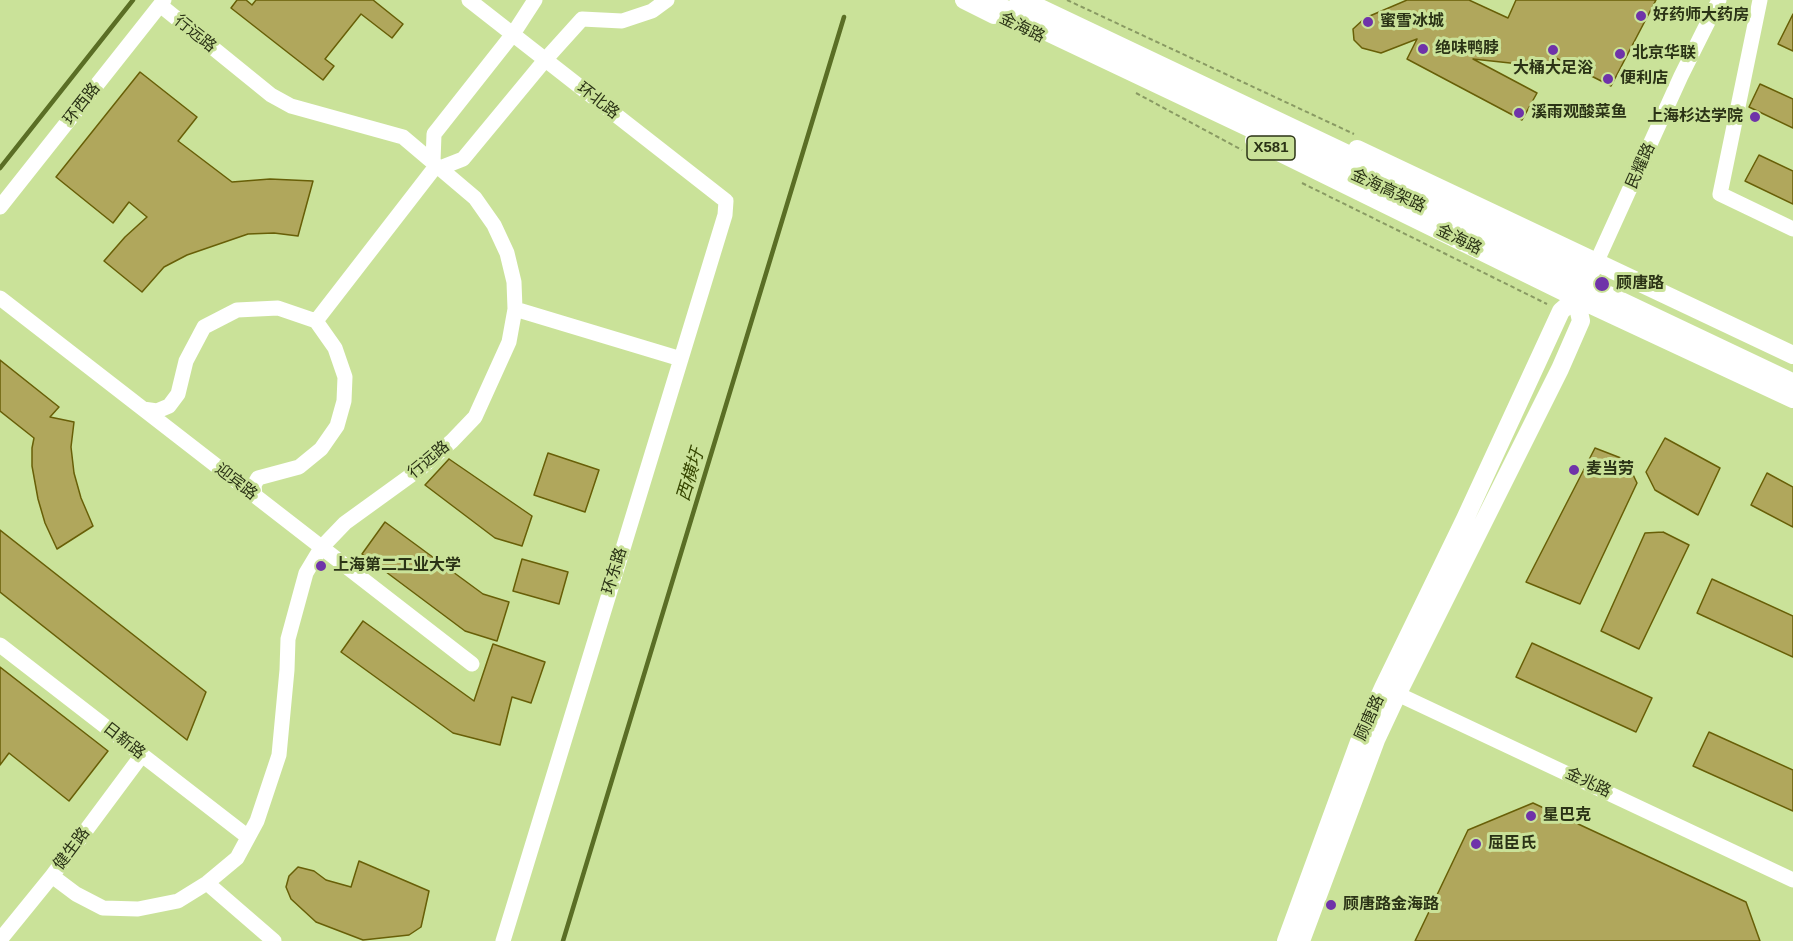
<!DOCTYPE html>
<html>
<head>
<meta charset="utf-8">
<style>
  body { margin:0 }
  canvas { display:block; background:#cae299 }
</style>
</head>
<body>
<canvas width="1793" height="941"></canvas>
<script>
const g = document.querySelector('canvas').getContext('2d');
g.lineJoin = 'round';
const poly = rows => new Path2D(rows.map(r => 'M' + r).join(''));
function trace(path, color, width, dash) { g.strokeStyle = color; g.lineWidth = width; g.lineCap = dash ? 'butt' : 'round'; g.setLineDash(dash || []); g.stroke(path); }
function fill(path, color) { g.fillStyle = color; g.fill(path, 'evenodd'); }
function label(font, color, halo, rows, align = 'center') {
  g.font = font + ' Helvetica,"Noto Sans SC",sans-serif'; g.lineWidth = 6; g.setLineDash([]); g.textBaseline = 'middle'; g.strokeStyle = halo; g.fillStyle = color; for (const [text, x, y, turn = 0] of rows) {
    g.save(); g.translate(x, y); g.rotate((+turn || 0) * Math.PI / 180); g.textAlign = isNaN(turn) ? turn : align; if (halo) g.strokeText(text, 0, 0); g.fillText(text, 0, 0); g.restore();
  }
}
trace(poly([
  [0,168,133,0],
  [563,941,844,17]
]), '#5a6e25', 4.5);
const building = poly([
  [237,0,246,0,252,5,256,0,373,0,403,24,392,38,361,14,325,59,334,66,323,80,231,8,237,0],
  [1407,0,1469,0,1508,18,1516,0,1656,0,1611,86,1556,58,1551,63,1538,66,1473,59,1537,93,1522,120,1407,59,1417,39,1381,53,1362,48,1354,40,1353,29,1365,18,1407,0],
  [1793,14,1793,51,1778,44,1793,14],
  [140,72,197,117,178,141,232,182,270,179,313,181,298,236,274,233,248,234,187,255,164,267,142,292,104,261,125,237,147,217,129,202,113,223,56,177,140,72],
  [1760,84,1793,99,1793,128,1749,107,1760,84],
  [1759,155,1793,171,1793,204,1745,181,1759,155],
  [0,360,59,407,50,417,74,422,71,447,74,473,81,498,93,526,57,549,45,523,38,499,32,466,32,448,34,438,0,411,0,360],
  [1665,438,1720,468,1698,515,1655,490,1646,472,1665,438],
  [1595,448,1626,460,1637,483,1580,604,1526,582,1595,448],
  [548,453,599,470,585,512,534,495,548,453],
  [449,459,532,516,522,546,495,538,425,485,449,459],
  [1767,473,1793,487,1793,527,1751,505,1767,473],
  [385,522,483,594,509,602,497,641,465,631,362,554,385,522],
  [0,530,206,692,187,740,0,592,0,530],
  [1663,532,1689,545,1639,649,1601,631,1645,533,1663,532],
  [522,559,568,572,559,604,513,591,522,559],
  [1712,579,1793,616,1793,657,1697,613,1712,579],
  [363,621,474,701,493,644,545,662,531,703,512,697,500,745,453,733,341,652,363,621],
  [1532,643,1652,698,1636,732,1516,677,1532,643],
  [0,667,108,751,69,801,9,753,0,765,0,667],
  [1709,732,1793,770,1793,811,1693,766,1709,732],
  [1533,803,1746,902,1760,941,1415,941,1468,830,1533,803],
  [359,861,429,891,421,927,409,935,363,940,316,922,291,899,286,887,289,876,298,867,314,871,326,880,351,887,359,861]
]);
fill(building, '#b0a75c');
trace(building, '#685f07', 1.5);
trace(poly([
  [1067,0,1354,134],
  [1136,93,1242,150],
  [1302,183,1547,304]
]), '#899a63', 2, [4.5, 3]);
trace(poly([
  [469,0,726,201,725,215,503,941],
  [1760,0,1720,194,1793,229],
  [433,162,434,134,513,34,535,0],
  [440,168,463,159,545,60,582,19,622,21,652,11,667,0],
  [0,207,164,0],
  [1597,261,1681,76,1719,0],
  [0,298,472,664],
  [515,309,681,359],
  [143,409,157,411,169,406,178,394,186,361,204,327,237,310,278,308,316,321,436,166],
  [255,496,254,485,258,478,299,467,321,449,337,426,344,401,345,377,335,348,316,321],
  [0,645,248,837],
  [1389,690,1793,880],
  [52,876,76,894,103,908,138,909,178,901,207,883,237,858,257,821,279,755,287,670,288,639,306,573,321,548,345,523,421,468,452,441,475,417,509,342,515,309,514,282,507,253,494,225,475,198,403,137,291,106,271,95,160,5],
  [207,883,274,941],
  [0,940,52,876,142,755]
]), '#fff', 15);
trace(poly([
  [964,0,994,15],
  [1254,140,1576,298,1793,399],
  [1357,149,1793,355],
  [1286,941,1360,739,1383,688,1465,519,1561,311,1576,298,1597,261],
  [1301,941,1376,740,1398,693,1560,369,1581,321,1576,298]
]), '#fff', 18);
trace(poly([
  [983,0,1793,384],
  [1020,0,1580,266]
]), '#fff', 21);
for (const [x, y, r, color] of [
  [1641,16,6,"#6f33a9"],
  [1368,22,6,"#6f33a9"],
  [1423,49,6,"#6f33a9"],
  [1553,50,6,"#6f33a9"],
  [1620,54,6,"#6f33a9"],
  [1608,79,6,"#6f33a9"],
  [1519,113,6,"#6f33a9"],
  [1755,117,6,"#6f33a9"],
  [1602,284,8,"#6f33a9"],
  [1574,470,6,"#6f33a9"],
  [321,566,6,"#6f33a9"],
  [1531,816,6,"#6f33a9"],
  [1476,844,6,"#6f33a9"],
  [1331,905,6,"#6f33a9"]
]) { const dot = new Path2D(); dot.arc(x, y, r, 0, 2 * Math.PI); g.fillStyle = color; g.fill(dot); trace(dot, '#cae299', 2); }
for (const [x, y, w] of [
  [1271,148,48]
]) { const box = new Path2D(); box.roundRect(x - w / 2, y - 12, w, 24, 4.5); g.fillStyle = '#cae299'; g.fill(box); trace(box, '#2b3316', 1.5); }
label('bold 15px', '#2b3316', null, [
  ["X581",1271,148]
]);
label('bold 16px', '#2b3316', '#cae299', [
  ["好药师大药房",1653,16],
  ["蜜雪冰城",1380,22],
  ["绝味鸭脖",1435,49],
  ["北京华联",1632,54],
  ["大桶大足浴",1553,69,"center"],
  ["便利店",1620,79],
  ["溪雨观酸菜鱼",1531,113],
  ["上海杉达学院",1743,117,"right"],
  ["顾唐路",1616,284],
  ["麦当劳",1586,470],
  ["上海第二工业大学",333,566],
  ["星巴克",1543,816],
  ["屈臣氏",1488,844],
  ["顾唐路金海路",1343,905]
], 'left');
label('16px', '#2b3316', '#cae299', [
  ["金海路",1022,28,26],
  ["行远路",195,34,39],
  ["环北路",598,101,38],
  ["环西路",82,104,-52],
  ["民耀路",1641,166,-66],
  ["金海高架路",1388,191,25],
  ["金海路",1459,240,26],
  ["行远路",429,460,-40],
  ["迎宾路",236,482,38],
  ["环东路",615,571,-73],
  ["顾唐路",1370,718,-66],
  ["日新路",124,741,38],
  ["金兆路",1588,783,25],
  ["健生路",72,849,-53]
]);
label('italic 18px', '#374701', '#cae299', [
  ["西横圩",691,475,-73]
]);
</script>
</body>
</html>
